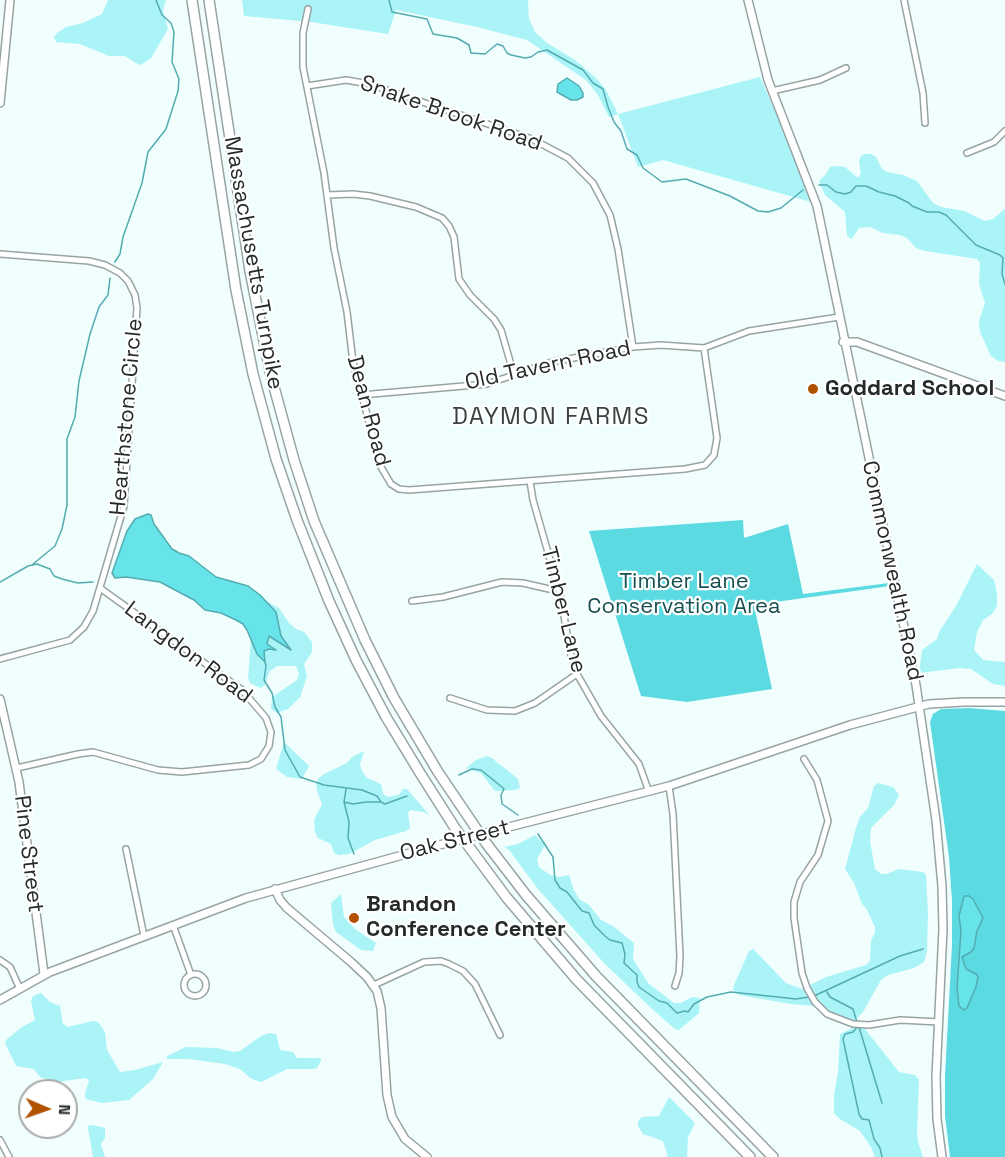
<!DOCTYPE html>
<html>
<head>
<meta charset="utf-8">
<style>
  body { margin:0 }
  #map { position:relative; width:1005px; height:1157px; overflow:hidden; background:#f1fefe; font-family:"Space Grotesk",sans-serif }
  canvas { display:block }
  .north { position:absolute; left:18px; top:1079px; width:60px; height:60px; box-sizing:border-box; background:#fff; border:2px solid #a8aaaa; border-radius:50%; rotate:92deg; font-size:16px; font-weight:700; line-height:24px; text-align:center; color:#252a2a }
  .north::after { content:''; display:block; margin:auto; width:21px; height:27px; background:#b05100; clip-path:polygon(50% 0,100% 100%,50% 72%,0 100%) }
</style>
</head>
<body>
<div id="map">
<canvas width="1005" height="1157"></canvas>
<div class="north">N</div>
</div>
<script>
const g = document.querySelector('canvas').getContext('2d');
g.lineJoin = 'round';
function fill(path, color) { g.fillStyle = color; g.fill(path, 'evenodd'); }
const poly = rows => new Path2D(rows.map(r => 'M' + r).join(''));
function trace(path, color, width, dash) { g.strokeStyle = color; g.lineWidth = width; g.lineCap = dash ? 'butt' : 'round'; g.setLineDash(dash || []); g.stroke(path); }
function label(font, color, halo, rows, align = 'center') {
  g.font = font + ' "Space Grotesk",sans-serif'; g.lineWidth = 4.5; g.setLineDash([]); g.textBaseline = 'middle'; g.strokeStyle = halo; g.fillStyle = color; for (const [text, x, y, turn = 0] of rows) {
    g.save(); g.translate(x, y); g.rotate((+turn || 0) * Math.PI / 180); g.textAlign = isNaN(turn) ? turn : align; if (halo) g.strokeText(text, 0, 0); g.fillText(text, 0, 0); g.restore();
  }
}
fill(poly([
  [108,0,166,0,163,10,168,29,151,58,144,63,139,65,125,56,109,56,80,44,56,42,54,37,57,33,66,27,83,23,102,14],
  [242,0,528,0,529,19,535,32,547,43,575,60,596,78,606,90,618,114,760,77,802,172,811,202,663,160,638,167,618,114,609,117,598,95,586,80,527,40,477,27,396,10,388,34,311,22,244,16],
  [865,154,871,154,876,157,882,169,887,172,903,175,917,181,933,203,941,207,964,211,985,221,993,219,1005,209,1005,362,998,361,991,356,980,332,979,321,985,303,979,284,980,263,977,259,925,251,916,248,907,238,900,235,883,233,870,227,859,228,852,239,847,236,845,212,825,195,819,181,826,174,830,167,837,166,845,167,858,178,861,173,859,161,861,156],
  [977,564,994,580,997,594,997,606,992,614,983,620,977,632,974,650,983,660,1005,662,1005,686,993,684,971,669,960,668,919,673,922,650,937,639,939,632,956,606],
  [264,600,279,608,289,623,296,629,304,632,312,642,312,652,304,664,307,676,300,697,288,709,277,713,271,709,272,697,297,680,299,674,296,666,277,666,269,672,265,685,260,688,250,683,248,677,251,640,254,648,264,660,264,651,273,649,267,644,269,636,290,649,281,636,276,612],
  [284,742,309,766,302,779,287,777,276,769],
  [364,751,360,765,362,771,367,778,381,784,383,794,388,797,393,796,399,795,403,789,407,789,430,816,424,812,410,810,408,813,410,828,406,831,375,840,349,854,339,855,334,853,331,844,318,838,315,832,314,820,322,804,317,791,316,784,318,779,324,774,347,763,352,757],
  [487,756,494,759,496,762,506,769,518,779,520,788,515,790,495,791,481,773,466,768,476,760],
  [878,783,893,787,899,795,894,805,871,828,870,841,875,869,881,874,886,874,899,869,923,872,926,875,928,913,927,951,924,962,914,968,888,975,881,980,863,1012,855,1020,850,1021,841,1019,827,1009,814,1006,791,1004,739,995,733,990,734,985,749,951,753,949,786,983,802,989,826,977,866,965,870,961,871,940,875,933,875,927,866,908,862,904,854,883,845,869,856,828,860,817,868,808,874,786],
  [535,835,545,845,537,859,539,867,550,875,560,877,569,875,573,888,579,899,589,905,601,920,613,926,634,943,633,959,648,983,674,1003,681,1003,692,997,700,998,699,1013,679,1030,675,1029,651,1008,604,963,538,889,509,850,504,847,518,844],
  [341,894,344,917,355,929,376,943,373,951,361,950,336,932,333,925,331,903],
  [41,993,50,1002,60,1006,63,1024,68,1027,93,1021,98,1022,105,1032,107,1050,120,1072,135,1070,163,1062,153,1079,129,1100,102,1103,86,1099,85,1093,89,1081,86,1078,56,1082,40,1077,34,1069,16,1066,5,1043,6,1040,22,1027,35,1020,31,1001,33,996],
  [857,1026,865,1029,899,1072,915,1075,919,1080,917,1132,918,1142,923,1157,875,1157,871,1147,860,1131,840,1119,834,1113,834,1095,838,1072,840,1034],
  [269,1033,276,1034,280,1050,293,1052,297,1058,321,1058,321,1060,317,1068,313,1069,287,1069,261,1082,250,1078,240,1069,225,1064,189,1059,167,1059,167,1056,186,1047,217,1048,233,1052,240,1051,261,1036],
  [669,1097,695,1123,688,1137,687,1157,668,1157,663,1141,643,1134,638,1126,638,1121,642,1117,659,1116],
  [92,1125,105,1128,105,1138,101,1144,105,1157,93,1157,88,1128,88,1126]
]), '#aaf4f8');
fill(poly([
  [743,520,744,538,788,524,803,594,889,583,890,586,754,605,772,689,687,702,641,696,589,531],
  [969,708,1005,711,1005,1157,950,1157,945,1116,945,1076,952,945,952,901,949,857,930,722,933,714,941,709]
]), '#5cdae1');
const water = poly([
  [567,78,579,86,583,93,583,97,577,100,571,100,557,92,558,84,567,78],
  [148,514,151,515,154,524,172,549,179,553,189,556,216,577,248,586,260,595,276,612,281,636,291,650,269,636,267,644,276,650,269,649,264,651,265,662,257,654,247,630,243,624,236,620,221,613,205,610,194,600,160,582,126,577,115,578,112,573,127,531,135,519,148,514],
  [964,896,969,896,973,899,983,918,977,931,974,948,971,952,962,957,966,969,976,974,978,977,976,987,967,1008,964,1010,959,1006,957,987,961,931,959,916,964,896]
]);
fill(water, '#67e3ea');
trace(water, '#53acb0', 1.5);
trace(poly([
  [389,0,392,12,427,19,433,34,457,38,469,45,471,53,485,54,497,44,503,46,507,53,511,55,525,58,531,57,538,52,547,50,583,70,593,83,603,89,608,107,614,122,621,131,627,149,637,155,643,168,662,182,686,179,730,196,758,211,768,212,781,208,803,190],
  [819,185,827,185,836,192,845,194,851,192,856,186,866,186,879,192,895,196,909,203,912,206,927,212,939,212,946,215,976,245,1000,255,1003,258,1002,274,1005,284],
  [115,262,120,254,123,237,142,183,148,152,166,129,178,91,179,79,172,62,174,32,171,23,162,15,156,0],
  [33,564,55,546,62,529,67,505,67,439,75,417,79,381,90,334,99,307,108,295,110,278],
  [0,582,28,566,37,564,50,569,54,576,62,579,78,583,93,582],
  [265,662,266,666,264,680,272,693,275,707,281,717,285,750,300,777,324,785,362,790,377,796,381,802,385,804,407,796],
  [459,775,472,769,481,770,502,787,504,789,501,795,502,804,518,815],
  [346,789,344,802,349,822,348,838,354,854],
  [344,802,353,804,366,802,380,802],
  [538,834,553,857,555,880,560,888,567,892,582,911,589,913,594,925,605,936,610,940,622,943,625,954,624,963,637,975,637,982,639,987,659,1001,667,1003,677,1013,685,1011,688,1012,694,1004,707,997,731,992,796,999,809,997],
  [827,992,830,997,853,1009,857,1022],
  [814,996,900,956,923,949],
  [858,1026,853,1032,845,1034,843,1039,859,1114,862,1119,869,1120,874,1139,880,1148,882,1157],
  [859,1027,882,1103]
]), '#53acb0', 1.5);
const street = poly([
  [904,0,923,93,925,123],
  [308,9,303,33,303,67,324,173,334,248,347,312,353,362,381,467,391,484,399,489,409,490,685,469,705,465,714,455,717,438,704,348],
  [307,86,346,80,369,84,532,139,568,158,593,183,610,215,618,249,633,347],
  [772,91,820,80,846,68],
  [967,153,994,142,1005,131],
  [327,195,353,194,370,196,416,207,442,218,449,226,454,237,459,279,470,295,494,319,501,330,514,375],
  [0,254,89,261,105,265,120,273,128,281,135,295,137,308,124,506,93,611,84,627,70,640,0,659],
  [361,395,487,384,552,362,633,347,661,345,704,348,749,331,839,317],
  [530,481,533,500,561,598,570,652,577,674,601,716,639,764,649,792],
  [412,601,443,597,502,582,523,583,549,589,558,588],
  [450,698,487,710,515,711,535,703,577,674],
  [804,759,817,780,828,821,818,855,800,882,794,902,794,918,802,973,807,988,815,1002,827,1014,853,1024,869,1025,900,1020,939,1022],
  [17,768,78,754,93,752,158,770,182,772,249,765,261,759,269,746,271,732,266,718,242,690,100,588],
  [669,786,673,814,680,956,679,973,675,986],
  [126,849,144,936],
  [173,925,191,975],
  [0,960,10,967,20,989],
  '184 985a11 11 0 1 1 22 0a11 11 0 1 1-22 0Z',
  [374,985,424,962,441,961,449,964,463,971,475,984,500,1035],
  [0,1140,9,1157]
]);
const secondary = poly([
  [748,0,768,80,817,206,916,685,936,820,942,886,943,929,936,1077,937,1119,942,1157],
  [0,103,10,0],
  [843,342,857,342,1005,396],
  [0,699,19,782,44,974],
  [505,828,669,786,850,725,929,704,964,702,1005,702],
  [275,889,280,900,287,908,351,962,367,977,377,991,381,1008,387,1095,392,1117,405,1139,427,1157],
  [0,1000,50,972,246,898,439,845]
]);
const highway = poly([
  [192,0,236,290,253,374,276,459,297,520,329,601,356,660,386,717,420,773,455,828,507,898,577,980,750,1157],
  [209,0,250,271,271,376,294,460,314,521,365,640,394,698,438,772,486,843,526,895,596,976,773,1157]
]);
trace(street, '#98a3a4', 8);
trace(secondary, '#98a3a4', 10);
trace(highway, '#98a3a4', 12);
trace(street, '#fff', 5);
trace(secondary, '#fff', 7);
trace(highway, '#fff', 9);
const secondaryBridge = poly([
  [439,845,505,828]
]);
trace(secondaryBridge, '#98a3a4', 10, []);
trace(secondaryBridge, '#fff', 7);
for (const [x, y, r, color] of [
  [813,389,6,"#b05100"],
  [354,918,6,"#b05100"]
]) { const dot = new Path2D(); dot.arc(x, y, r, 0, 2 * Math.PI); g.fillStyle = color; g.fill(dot); trace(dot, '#fff', 2); }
label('22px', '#252a2a', '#fff', [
  ["Snake Brook Road",451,114,19],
  ["Massachusetts Turnpike",253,263,80],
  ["Old Tavern Road",548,366,-12],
  ["Dean Road",368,411,75],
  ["Hearthstone Circle",127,417,-85],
  ["Commonwealth Road",892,571,78],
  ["Timber Lane",563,610,76],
  ["Langdon Road",188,653,37],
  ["Oak Street",455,841,-14],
  ["Pine Street",28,854,83]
]);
label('bold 22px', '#252a2a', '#fff', [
  ["Goddard School",825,389],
  ["Brandon",366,905],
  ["Conference Center",366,930]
], 'left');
label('22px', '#184f52', '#fff', [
  ["Timber Lane",684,582],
  ["Conservation Area",684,607]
]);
g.letterSpacing = '1.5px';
label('24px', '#384243', '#fff', [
  ["DAYMON FARMS",551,417]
]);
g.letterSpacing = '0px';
</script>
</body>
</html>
